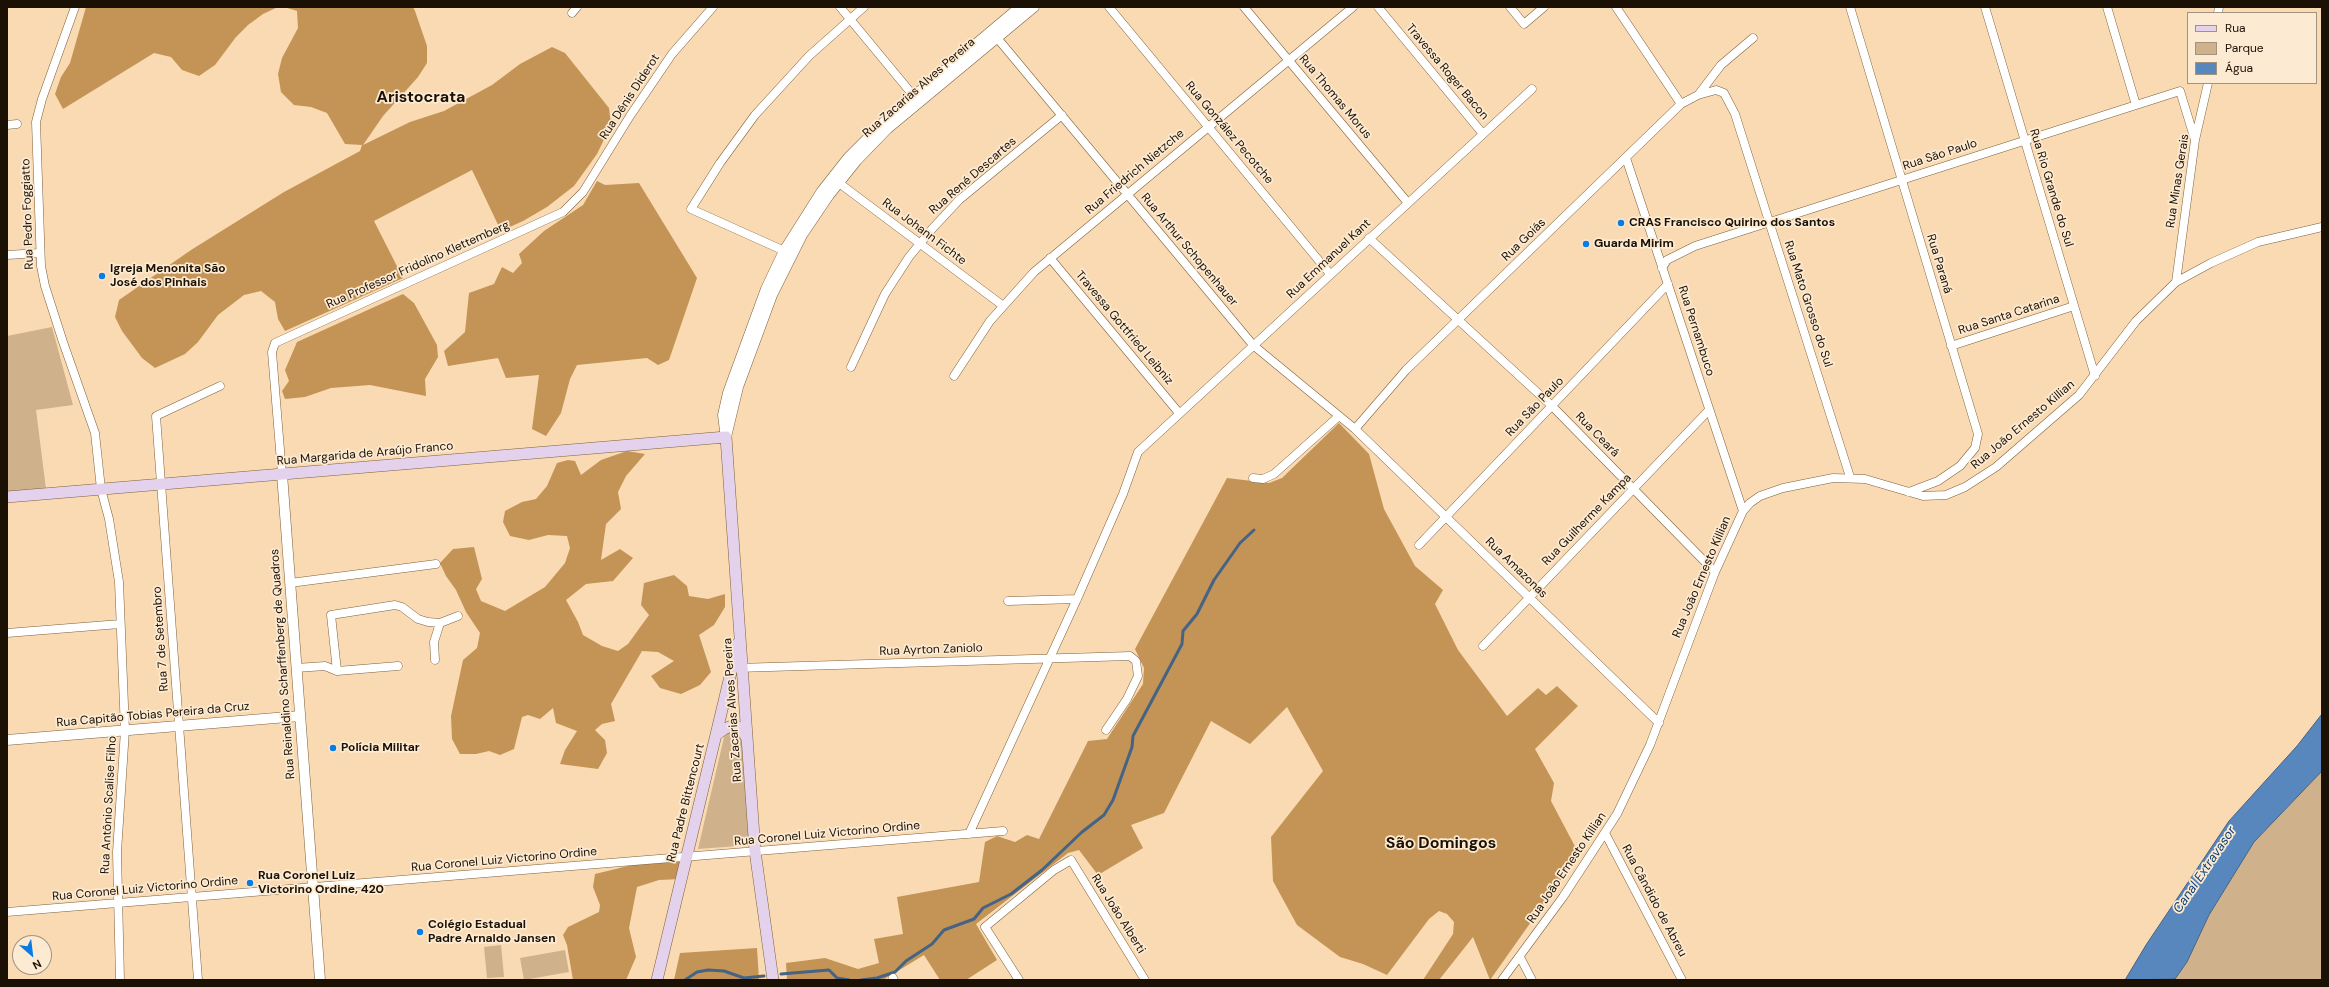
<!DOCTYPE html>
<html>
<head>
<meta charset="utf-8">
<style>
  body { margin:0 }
  #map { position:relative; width:2329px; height:987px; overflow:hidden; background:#fadab2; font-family:"DM Sans",sans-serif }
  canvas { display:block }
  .frame { position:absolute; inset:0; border:8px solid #1a1003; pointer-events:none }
  .legend { position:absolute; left:2187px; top:12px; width:130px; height:72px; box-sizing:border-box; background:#fdead2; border:1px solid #a2937f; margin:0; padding:5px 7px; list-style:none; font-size:12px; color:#1a1003 }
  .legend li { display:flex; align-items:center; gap:8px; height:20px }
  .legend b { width:20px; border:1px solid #a2937f }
  .north { position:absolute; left:12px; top:935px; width:40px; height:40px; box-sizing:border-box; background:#fdead2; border:1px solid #a2937f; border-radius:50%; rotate:152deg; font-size:11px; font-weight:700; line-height:16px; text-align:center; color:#1a1003 }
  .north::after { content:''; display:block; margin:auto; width:14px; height:18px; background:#087ce3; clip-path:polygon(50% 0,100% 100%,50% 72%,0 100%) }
</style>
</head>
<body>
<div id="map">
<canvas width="2329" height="987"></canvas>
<div class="frame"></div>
<ul class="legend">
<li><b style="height:5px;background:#e4d2ed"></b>Rua</li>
<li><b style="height:11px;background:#cfb18c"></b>Parque</li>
<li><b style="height:11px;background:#5887bd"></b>Água</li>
</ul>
<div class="north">N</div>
</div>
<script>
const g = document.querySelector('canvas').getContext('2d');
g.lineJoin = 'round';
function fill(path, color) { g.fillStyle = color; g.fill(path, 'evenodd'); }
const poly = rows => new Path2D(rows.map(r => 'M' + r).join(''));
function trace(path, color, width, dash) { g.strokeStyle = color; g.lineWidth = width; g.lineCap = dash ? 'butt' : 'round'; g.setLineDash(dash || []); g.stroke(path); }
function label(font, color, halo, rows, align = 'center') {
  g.font = font + ' "DM Sans",sans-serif'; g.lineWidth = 3.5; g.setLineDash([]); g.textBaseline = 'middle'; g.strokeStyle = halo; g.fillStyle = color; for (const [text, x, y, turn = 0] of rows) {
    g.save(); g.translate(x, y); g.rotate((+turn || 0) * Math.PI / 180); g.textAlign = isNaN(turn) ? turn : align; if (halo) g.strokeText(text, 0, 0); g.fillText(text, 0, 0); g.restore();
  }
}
fill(poly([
  [52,327,73,405,36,410,46,489,7,493,7,336],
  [733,730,741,735,751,845,698,849,725,733],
  [2322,771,2322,980,2174,980,2187,962,2209,915,2254,842],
  [501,945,504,977,487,978,484,947],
  [565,950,569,972,524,980,520,958]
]), '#cfb18c');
fill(poly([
  [86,7,278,7,263,14,248,25,236,37,215,65,199,76,182,70,171,57,154,53,63,109,55,94,61,77,70,63],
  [284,7,413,7,415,11,427,46,427,63,418,77,383,116,363,145,410,122,444,111,492,85,520,64,552,47,565,53,609,108,611,125,597,154,574,186,547,207,523,221,501,231,472,170,374,221,403,278,285,331,278,319,275,302,261,291,244,295,218,315,198,342,185,354,155,368,142,358,122,331,115,317,119,300,191,250,284,192,360,151,362,145,345,144,327,113,311,107,294,105,281,92,278,74,282,58,298,28,297,11],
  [597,181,605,185,639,183,697,278,669,360,658,365,647,358,577,365,570,379,561,413,546,436,532,429,539,375,506,378,498,358,448,366,444,351,465,332,469,293,494,284,502,267,513,273,522,263,519,254,544,231,583,205],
  [403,294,414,303,437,345,438,357,425,379,426,396,370,385,331,388,305,397,285,399,282,391,289,381,285,370,297,342],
  [1339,423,1369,454,1384,509,1415,566,1443,590,1435,604,1458,650,1507,716,1538,688,1546,695,1557,686,1578,706,1535,749,1554,783,1551,801,1579,854,1490,980,1473,937,1439,980,1423,980,1453,934,1454,922,1447,914,1439,911,1429,919,1387,975,1363,964,1340,957,1297,925,1273,881,1271,837,1323,771,1287,707,1250,744,1211,721,1164,813,1131,825,1143,848,1098,875,1079,850,1068,853,976,924,997,960,966,980,940,980,924,955,883,980,787,980,786,963,825,958,858,969,879,963,874,939,903,934,897,897,979,882,985,842,997,836,1015,842,1027,835,1039,839,1088,741,1107,739,1143,684,1144,668,1135,649,1227,478,1269,483,1282,478],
  [627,451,645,454,626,476,618,492,621,509,606,524,601,560,620,549,633,558,613,581,586,584,566,600,578,622,583,635,602,646,618,651,628,644,649,615,641,605,644,583,674,575,687,586,689,596,708,599,725,594,725,607,714,625,699,635,711,672,700,685,681,694,660,688,651,676,674,661,658,652,642,651,611,704,615,721,602,724,595,730,605,740,607,753,598,769,560,764,565,750,577,731,556,723,553,708,540,719,528,715,522,717,514,749,500,755,489,751,476,754,460,754,452,739,451,716,463,660,477,648,480,633,466,612,456,590,446,576,440,563,453,549,474,547,482,579,476,589,481,601,505,611,545,587,565,563,570,548,567,536,548,535,529,540,510,536,503,522,505,511,522,502,536,499,547,486,557,463,568,460,575,461,581,475,601,460],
  [680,861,681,879,659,880,637,887,629,928,636,957,626,980,573,980,567,945,563,935,568,927,599,912,600,905,593,887,595,874,636,864],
  [757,948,759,980,674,980,680,953]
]), '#c39456');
const water = poly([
  [2322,714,2322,771,2254,842,2209,915,2187,962,2175,979,2125,980,2146,945,2229,821,2297,746,2322,714]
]);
fill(water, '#5887bd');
trace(water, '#456385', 1);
trace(poly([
  [781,974,829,970,837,978,849,980],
  [685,980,697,972,708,970,724,971,744,978,764,976],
  [861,980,877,978,895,972,906,961,932,944,944,930,974,919,983,908,1011,894,1042,870,1082,832,1104,815,1113,800,1132,747,1133,736,1182,644,1183,631,1197,614,1214,580,1240,543,1254,530]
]), '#456385', 3);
const minor = poly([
  [75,7,42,99,36,122,41,266,45,286,63,342,95,433,101,489,109,519,119,582,125,730,117,852,120,980],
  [840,7,917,100],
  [1109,7,1330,274],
  [1244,7,1408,203],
  [1378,7,1483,134],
  [1510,7,1524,24,1544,7],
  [1616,7,1681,104],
  [1850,7,1978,434,1975,448,1960,466,1938,481,1909,492],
  [1985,7,2095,376],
  [2107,7,2136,105],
  [572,13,577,7],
  [2218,13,2219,7],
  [993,33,1253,345,1355,429,1659,723],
  [1699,94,1721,65,1753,38],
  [7,125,17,124],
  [1626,158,1743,511],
  [835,180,1002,305],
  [1369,238,1552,406,1715,572],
  [789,253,691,209,720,163,755,115,809,56,864,7],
  [7,255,40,253],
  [1050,258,1179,413],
  [1662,268,1667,260,1695,246,2180,91,2195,140],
  [2176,282,2195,140,2208,83],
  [1951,346,2074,306],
  [851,367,885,294,909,257,932,229,959,200,1062,115],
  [954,376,990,321,1034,272,1353,7],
  [1355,429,1406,370,1681,104,1698,95,1716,90,1724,93,1735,114,1850,477],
  [282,474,272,352,275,343,563,212,583,192,630,116,672,54,713,7],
  [1253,478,1263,479,1274,474,1339,416],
  [1419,545,1668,284],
  [290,583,436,564],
  [1008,601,1077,599],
  [7,633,120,624],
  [1483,646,1709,410],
  [435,660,434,642,440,623],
  [296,668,325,666,337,671,398,666],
  [737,668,1130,656,1136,661,1138,676,1127,699,1106,730],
  [337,671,331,615,395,605,402,607,418,619,428,622,440,623,458,616],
  [1605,833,1682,980],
  [969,834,1077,599,1123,494,1138,452,1532,89],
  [7,912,1003,831],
  [1520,957,1532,980],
  [893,978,894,980],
  [198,980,156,416,220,386],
  [1019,980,985,927,1054,870,1071,860,1145,980],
  [1502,980,1563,897,1617,814,1650,745,1715,572,1743,511,1750,503,1760,496,1783,488,1833,478,1865,479,1923,496,1946,495,1965,487,1996,467,2079,395,2136,321,2176,282,2211,263,2258,242,2322,227]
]);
const tertiary = poly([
  [725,431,723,415,728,393,766,289,784,251,822,191,848,158,889,117,1020,7],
  [726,437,738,387,772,295,802,235,829,195,857,160,887,129,1034,7],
  [282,474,320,980],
  [7,740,300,716]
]);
const secondary = poly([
  [7,497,726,437,755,851,773,980],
  [716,735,724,729,734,725,742,729,747,739],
  [657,980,738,643]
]);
trace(minor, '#7d613c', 9);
trace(tertiary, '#7d613c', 11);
trace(secondary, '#7d613c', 12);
trace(minor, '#fff', 8);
trace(tertiary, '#fff', 10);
trace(secondary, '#e4d2ed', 11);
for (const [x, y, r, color] of [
  [1621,223,4,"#087ce3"],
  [1586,244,4,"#087ce3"],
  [102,276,4,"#087ce3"],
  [333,748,4,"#087ce3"],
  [250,883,4,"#087ce3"],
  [420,932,4,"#087ce3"]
]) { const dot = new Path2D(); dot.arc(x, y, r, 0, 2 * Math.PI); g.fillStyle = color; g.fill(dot); trace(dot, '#fdead2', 1.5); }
label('12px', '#1a1003', '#fdead2', [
  ["Travessa Roger Bacon",1447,72,50],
  ["Rua Zacarias Alves Pereira",919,88,-41],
  ["Rua Dênis Diderot",630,97,-57],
  ["Rua Thomas Morus",1335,97,50],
  ["Rua González Pecotche",1229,133,50],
  ["Rua São Paulo",1940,155,-18],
  ["Rua Friedrich Nietzche",1135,172,-40],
  ["Rua René Descartes",973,176,-41],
  ["Rua Minas Gerais",2178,181,-81],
  ["Rua Rio Grande do Sul",2051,188,73],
  ["Rua Pedro Foggiatto",28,214,-92],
  ["Rua Johann Fichte",924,232,37],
  ["Rua Goiás",1524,240,-44],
  ["Rua Arthur Schopenhauer",1189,250,50],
  ["Rua Emmanuel Kant",1329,259,-43],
  ["Rua Paraná",1939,264,73],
  ["Rua Professor Fridolino Klettemberg",418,265,-24],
  ["Rua Mato Grosso do Sul",1808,304,72],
  ["Rua Santa Catarina",2009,315,-18],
  ["Travessa Gottfried Leibniz",1124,328,50],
  ["Rua Pernambuco",1696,331,72],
  ["Rua São Paulo",1535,407,-46],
  ["Rua João Ernesto Killian",2023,425,-40],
  ["Rua Ceará",1597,435,46],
  ["Rua Margarida de Araújo Franco",365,454,-5],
  ["Rua Guilherme Kampa",1587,520,-46],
  ["Rua Amazonas",1516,568,44],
  ["Rua João Ernesto Killian",1702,577,-67],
  ["Rua 7 de Setembro",161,639,-94],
  ["Rua Ayrton Zaniolo",931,650,-2],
  ["Rua Reinaldino Scharffenberg de Quadros",283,664,-94],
  ["Rua Zacarias Alves Pereira",733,710,-94],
  ["Rua Capitão Tobias Pereira da Cruz",153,715,-5],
  ["Rua Padre Bittencourt",686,803,-76],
  ["Rua Antônio Scalise Filho",109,805,-87],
  ["Rua Coronel Luiz Victorino Ordine",827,834,-5],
  ["Rua Coronel Luiz Victorino Ordine",504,860,-5],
  ["Rua João Ernesto Killian",1567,868,-56],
  ["Rua Coronel Luiz Victorino Ordine",145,889,-5],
  ["Rua Cândido de Abreu",1654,901,62],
  ["Rua João Alberti",1118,914,58]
]);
label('bold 12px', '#1a1003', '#fdead2', [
  ["CRAS Francisco Quirino dos Santos",1629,223],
  ["Guarda Mirim",1594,244],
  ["Igreja Menonita São",110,269],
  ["José dos Pinhais",110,283],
  ["Polícia Militar",341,748],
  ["Rua Coronel Luiz",258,876],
  ["Victorino Ordine, 420",258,890],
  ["Colégio Estadual",428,925],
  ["Padre Arnaldo Jansen",428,939]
], 'left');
label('italic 13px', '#0a3d71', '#fdead2', [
  ["Canal Extravasor",2205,870,-56]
]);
label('bold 16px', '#1a1003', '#fdead2', [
  ["Aristocrata",421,98],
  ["São Domingos",1441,844]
]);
</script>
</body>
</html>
